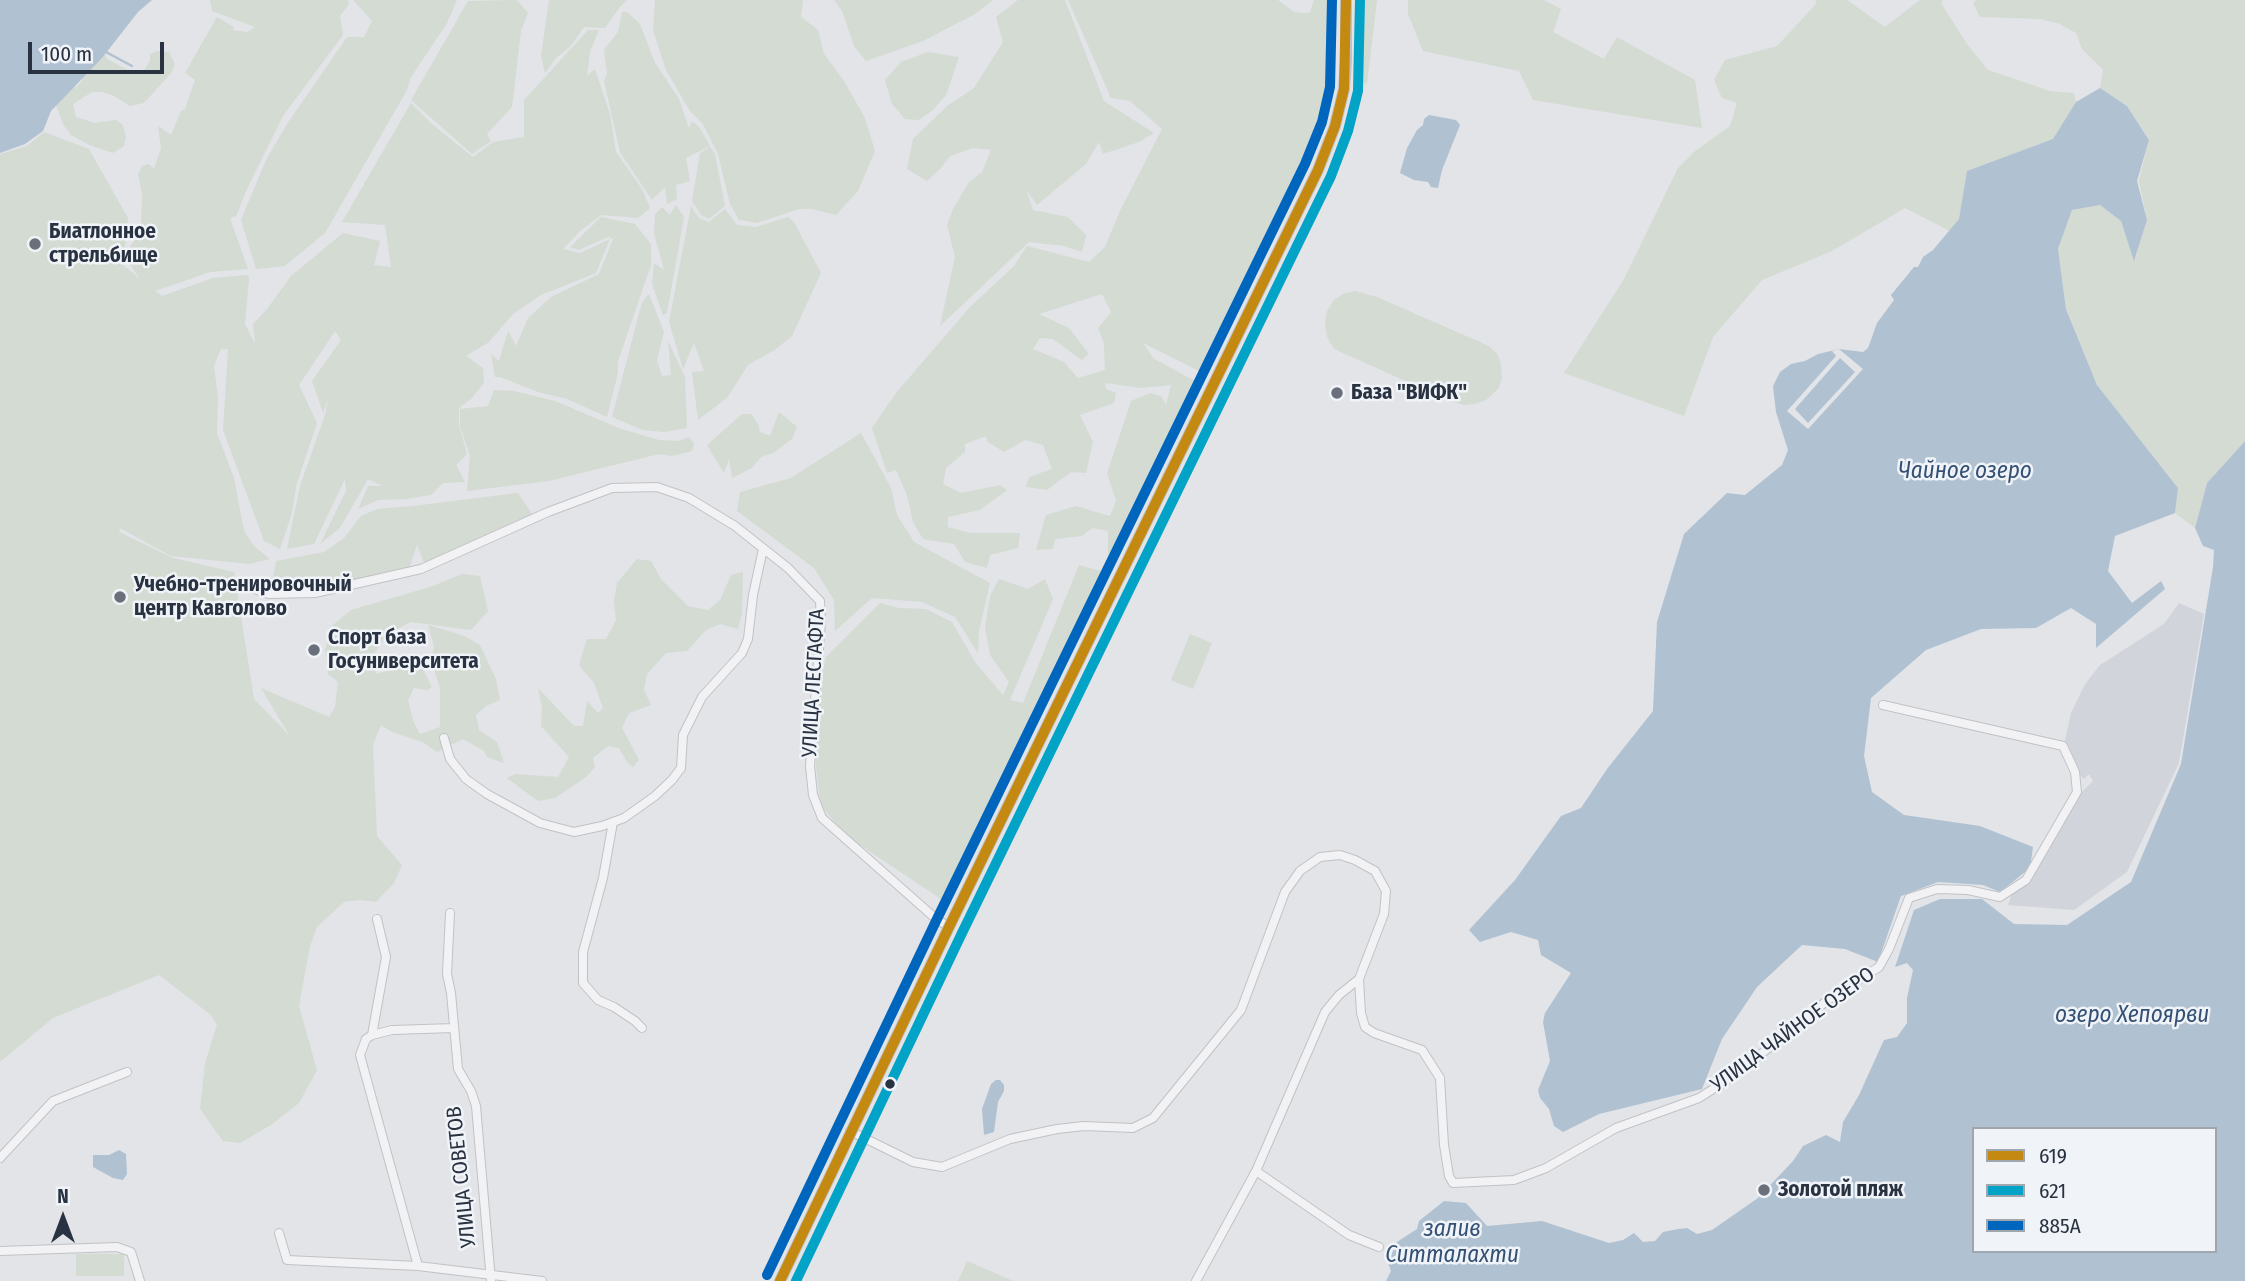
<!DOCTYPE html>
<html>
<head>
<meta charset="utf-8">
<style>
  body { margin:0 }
  #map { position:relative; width:2245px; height:1281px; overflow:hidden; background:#e2e4e7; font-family:"Fira Sans Condensed",sans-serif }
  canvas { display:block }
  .legend { position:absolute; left:1972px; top:1127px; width:245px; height:126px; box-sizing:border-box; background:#f0f3f7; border:2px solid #a0a6ae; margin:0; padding:9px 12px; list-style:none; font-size:21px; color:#293241 }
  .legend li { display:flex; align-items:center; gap:14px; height:35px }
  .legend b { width:35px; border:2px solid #a0a6ae }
  .north { position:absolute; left:28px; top:1183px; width:70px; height:70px; -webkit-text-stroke:5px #f0f3f7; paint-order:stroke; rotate:0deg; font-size:19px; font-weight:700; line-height:28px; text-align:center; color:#293241 }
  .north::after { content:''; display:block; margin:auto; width:24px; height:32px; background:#293241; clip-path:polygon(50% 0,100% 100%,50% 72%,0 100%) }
  .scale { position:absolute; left:28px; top:42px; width:136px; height:32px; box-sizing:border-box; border:4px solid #293241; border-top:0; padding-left:9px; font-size:21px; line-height:24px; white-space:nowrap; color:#293241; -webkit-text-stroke:5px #f0f3f7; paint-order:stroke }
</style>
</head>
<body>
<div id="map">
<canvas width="2245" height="1281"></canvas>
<ul class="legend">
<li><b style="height:9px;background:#c48910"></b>619</li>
<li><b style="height:9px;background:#02a3c7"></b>621</li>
<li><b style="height:9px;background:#0065bd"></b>885А</li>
</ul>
<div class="north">N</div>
<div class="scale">100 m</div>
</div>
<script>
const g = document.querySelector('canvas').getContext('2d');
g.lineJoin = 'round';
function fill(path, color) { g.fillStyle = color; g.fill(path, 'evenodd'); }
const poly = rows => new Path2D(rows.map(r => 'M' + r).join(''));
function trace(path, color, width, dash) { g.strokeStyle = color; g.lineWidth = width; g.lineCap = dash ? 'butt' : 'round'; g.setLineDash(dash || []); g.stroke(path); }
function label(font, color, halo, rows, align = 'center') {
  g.font = font + ' "Fira Sans Condensed",sans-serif'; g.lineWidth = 5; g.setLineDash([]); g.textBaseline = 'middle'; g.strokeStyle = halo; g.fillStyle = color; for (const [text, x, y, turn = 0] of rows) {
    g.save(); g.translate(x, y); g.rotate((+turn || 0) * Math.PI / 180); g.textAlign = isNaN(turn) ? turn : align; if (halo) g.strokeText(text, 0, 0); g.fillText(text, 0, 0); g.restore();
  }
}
fill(poly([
  [2179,603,2204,614,2179,763,2127,872,2074,910,2008,905,2012,894,2029,883,2082,792,2093,781,2089,774,2084,779,2078,773,2064,745,2071,713,2085,684,2100,665,2164,624]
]), '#d1d4da');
fill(poly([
  [210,0,348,0,349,4,340,16,343,35,283,116,248,187,236,216,230,218,248,269,210,272,155,291,162,296,213,278,247,275,249,278,245,324,255,344,253,324,267,309,291,276,343,233,380,241,374,265,391,267,385,225,342,222,411,103,433,125,473,157,493,142,524,137,524,100,588,30,599,30,590,52,587,76,595,69,610,114,616,152,642,189,650,208,638,218,601,215,580,231,563,249,580,253,610,239,596,273,541,295,513,314,489,342,466,356,483,368,484,383,471,399,459,408,459,425,467,454,456,465,465,482,443,483,431,495,405,499,378,500,358,509,368,486,383,486,368,479,340,528,320,544,346,491,345,479,314,544,287,549,300,486,325,415,328,399,323,413,312,381,341,340,335,331,299,385,317,423,297,483,291,516,280,549,264,541,223,430,228,349,221,349,214,366,218,398,217,433,234,478,244,531,255,547,270,559,249,564,171,556,120,528,119,532,173,558,234,572,254,699,289,735,261,688,329,717,335,707,338,682,328,674,325,650,333,625,351,610,433,586,462,574,480,576,488,611,471,630,411,622,387,634,374,654,376,674,419,662,432,687,427,690,414,688,408,700,413,721,420,734,440,727,440,688,431,660,434,647,428,625,462,635,480,645,496,679,500,700,486,706,476,715,479,730,497,742,504,763,487,757,484,751,463,739,437,752,423,742,392,732,381,725,373,745,377,836,402,865,394,883,376,902,360,900,344,902,317,927,310,946,299,1006,317,1070,299,1103,271,1125,240,1143,223,1141,200,1109,205,1063,217,1025,211,1015,159,975,53,1018,0,1062,0,154,27,146,44,132,89,149,128,218,123,265,140,279,131,266,127,251,141,231,142,194,138,174,142,166,149,164,154,169,161,148,158,126,171,135,181,111,185,109,195,80,185,73,217,17,234,27,233,30,247,32,255,27,212,11],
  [353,0,457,0,447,23,411,77,407,90,325,233,285,266,256,269,241,220,266,160,287,124,347,37,364,37,372,21],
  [517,0,528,13,521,31,512,107,487,134,491,141,472,154,411,100,468,1],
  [549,0,627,0,620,7,605,28,584,27,571,46,557,57,545,73,541,56],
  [655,0,803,0,801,17,818,30,824,54,844,81,865,118,875,151,858,191,836,215,812,209,799,209,757,223,739,220,730,204,718,154,703,124,690,111,666,70,653,30],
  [834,0,993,0,975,14,923,41,866,61,854,46,842,11],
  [1018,0,1065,0,1104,101,1154,133,1139,142,1103,154,1099,142,1086,164,1037,205,1026,189,1033,210,1068,217,1086,235,1082,252,1064,246,1029,242,940,326,955,257,947,225,953,209,969,182,982,172,991,150,973,148,950,156,940,169,927,181,907,169,913,139,947,106,974,88,1003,42,996,17],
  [1068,0,1278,0,1294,12,1304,13,1310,12,1314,0,1332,0,1327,105,1303,171,1201,372,1143,343,1154,359,1197,382,1115,556,1108,553,1108,531,1092,528,1082,536,1055,539,1053,549,1036,550,1046,515,1076,506,1110,516,1116,501,1107,473,1131,401,1150,393,1161,396,1166,405,1171,385,1141,388,1105,383,1106,389,1116,393,1114,403,1080,415,1093,442,1086,473,1071,472,1047,490,1026,487,1029,477,1052,469,1043,445,1025,440,1004,452,988,442,986,436,965,444,965,452,946,468,943,484,961,493,1000,485,1007,490,980,510,948,517,948,527,970,533,1020,533,1018,548,990,555,987,568,965,562,954,544,923,539,913,522,907,495,896,470,887,473,872,428,896,393,969,308,1014,266,1027,246,1089,262,1105,247,1120,211,1162,129,1130,101,1111,98],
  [1102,294,1111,312,1098,328,1104,344,1105,370,1078,378,1064,362,1033,349,1040,338,1053,339,1082,360,1089,354,1069,328,1039,314],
  [1356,0,1377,0,1367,84,1359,81],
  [1408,0,1544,0,1561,9,1553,32,1604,59,1617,37,1695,80,1702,128,1533,100,1519,71,1423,51,1408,14],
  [1815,0,1847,0,1885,27,1920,0,1943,0,1941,3,1967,44,1988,70,2050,91,2074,93,2076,103,2053,139,1968,171,1959,219,1950,231,1905,208,1832,251,1762,280,1713,337,1684,416,1564,373,1624,279,1678,168,1694,152,1730,126,1737,103,1722,98,1714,80,1725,60,1777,46,1817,3],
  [1977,0,2245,0,2245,441,2207,483,2195,528,2175,513,2178,488,2097,385,2066,308,2058,249,2072,210,2100,205,2121,221,2135,259,2147,220,2139,181,2149,139,2127,106,2100,88,2103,70,2082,49,2076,33,2060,24,2041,19,1980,17,1973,3],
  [622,12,627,12,640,24,655,63,679,99,689,128,692,121,700,128,710,146,686,158,690,181,676,185,677,199,667,204,665,187,652,200,620,152,604,81,607,74,604,50,618,32],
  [157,51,169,52,175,64,172,72,144,103,130,106,114,96,102,92,92,92,73,104,76,117,95,123,116,120,123,125,126,137,124,146,113,153,89,145,71,135,63,124,56,105,73,85,75,88,82,81,83,75,105,54,106,58,133,73,143,72,150,61,150,54],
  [928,52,959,57,946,95,933,110,919,120,905,119,892,104,885,80,901,62],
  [710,147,715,154,725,206,709,219,701,215,692,201,700,153],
  [676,205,684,217,667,313,663,315,652,284,654,263,664,270,654,233,655,214,662,207,670,215],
  [691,206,699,218,709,222,725,209,737,225,756,227,788,217,794,222,821,273,792,336,776,349,748,365,727,398,698,420,692,372,704,371,694,343,683,369,669,322],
  [601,217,635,224,651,244,651,265,618,361,618,373,607,417,567,399,538,392,500,377,495,377,491,354,499,361,508,331,516,346,528,318,551,297,599,274,613,239,608,237,579,250,570,247],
  [1355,291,1377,297,1489,346,1498,355,1501,365,1502,378,1499,388,1486,400,1475,404,1464,405,1450,401,1334,349,1327,337,1325,323,1327,311,1334,300,1343,294],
  [649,294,664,332,657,360,662,376,671,375,668,341,685,377,687,428,664,432,643,430,612,417,642,302],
  [494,390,514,391,555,401,621,429,659,440,677,441,689,437,694,444,692,451,672,456,659,454,549,481,467,491,470,456,460,426,460,409,488,406],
  [779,412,797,427,792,439,773,453,761,457,752,468,732,478,729,459,724,473,707,445,742,414,751,414,758,424,760,432,770,436],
  [861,433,891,488,897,515,914,542,990,583,979,631,978,653,955,617,922,602,872,598,835,631,834,600,814,568,737,511,740,492,791,478],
  [518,493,535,518,425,565,417,545,409,569,329,588,271,591,276,561,324,552,344,538,361,516,377,509,413,506],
  [637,559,651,561,661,579,688,606,708,610,720,600,731,575,743,572,742,613,738,629,720,624,706,630,687,651,666,653,647,674,644,690,651,705,629,713,622,728,639,760,633,767,627,762,619,748,608,746,593,758,595,767,586,777,555,798,538,801,507,778,515,774,558,777,569,757,541,726,542,708,538,688,574,726,583,726,587,701,598,713,603,708,594,683,579,665,587,639,606,639,616,620,614,601,617,583],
  [1079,565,1104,572,1033,726,944,901,848,837,820,805,816,765,818,693,826,657,880,603,898,608,926,609,952,622,975,662,1003,695,1009,682,990,655,985,628,990,596,999,579,1028,589,1045,579,1053,599,1010,700,1023,703],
  [1190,634,1212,643,1193,689,1171,680],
  [76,1254,124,1254,124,1276,76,1276],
  [967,1261,1013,1281,958,1281]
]), '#d3dbd3');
fill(poly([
  [0,0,152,0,138,12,102,58,51,111,43,131,25,144,0,153],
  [2100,88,2127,106,2149,140,2137,181,2147,220,2134,261,2121,221,2100,205,2072,210,2058,249,2066,309,2097,385,2178,488,2175,513,2115,536,2108,571,2132,603,2161,581,2165,589,2096,648,2096,624,2071,608,2036,628,1981,629,1926,650,1871,698,1864,756,1872,792,1904,815,1980,826,2033,847,2030,868,2000,892,1983,885,1938,882,1901,896,1878,962,1845,949,1802,945,1757,987,1722,1039,1702,1089,1599,1114,1563,1132,1554,1126,1549,1109,1540,1098,1538,1090,1550,1061,1543,1022,1545,1013,1571,973,1541,955,1538,940,1511,932,1480,942,1469,930,1515,880,1561,816,1581,808,1607,769,1653,711,1657,622,1684,534,1727,493,1745,495,1782,465,1788,450,1776,412,1773,386,1780,372,1791,364,1805,361,1818,354,1839,349,1863,352,1868,348,1877,323,1894,300,1891,295,1914,267,1918,267,1923,257,1933,250,1959,219,1967,171,2053,139,2076,102],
  [1429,115,1456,120,1460,125,1442,170,1438,188,1431,187,1428,182,1414,180,1400,173,1407,148,1417,130,1423,125,1424,119],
  [2245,441,2245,1281,1386,1281,1391,1271,1388,1263,1397,1242,1417,1229,1419,1221,1444,1201,1466,1203,1487,1226,1542,1221,1609,1243,1623,1240,1634,1233,1643,1242,1655,1241,1663,1232,1678,1229,1687,1228,1697,1234,1712,1230,1758,1198,1793,1161,1803,1146,1826,1135,1840,1142,1843,1122,1859,1095,1884,1040,1897,1037,1907,1023,1907,998,1913,970,1907,963,1895,967,1914,910,1940,899,1982,899,2014,924,2067,925,2131,882,2181,764,2213,567,2214,550,2203,546,2195,528,2207,483],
  [1974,1129,2215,1129,2215,1251,1974,1251],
  [996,1080,1000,1080,1004,1085,1004,1091,998,1102,994,1132,984,1135,982,1109,991,1084],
  [119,1150,126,1154,127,1174,123,1180,113,1178,93,1167,93,1155,109,1155]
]), '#b0c1d2');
fill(poly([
  [1839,349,1863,369,1808,429,1787,411,1836,356,1832,351],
  [1840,358,1855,372,1808,423,1795,409]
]), '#e2e4e7');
trace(poly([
  [106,52,132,66]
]), '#b0c1d2', 2.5);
const street = poly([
  [237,583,269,594,315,593,421,569,548,512,612,488,657,487,689,498,735,526,788,568,820,601,821,622,810,766,813,795,822,818,935,918,949,927],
  [444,738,450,759,466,779,487,794,540,823,574,832,602,826,624,818,655,796,672,780,681,768,683,735,702,697,742,653,748,639,753,595,763,549],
  [613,822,603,878,583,952,583,983,598,1000,614,1007,635,1021,642,1028],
  [450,913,447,974,451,993,458,1069,471,1091,476,1106,491,1281],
  [1359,979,1361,1013,1365,1027,1374,1033,1422,1050,1440,1078,1444,1145,1449,1176,1453,1183,1514,1180,1546,1168,1616,1128,1699,1098,1735,1075,1834,995,1879,967,1889,949,1909,898,1937,889,1968,890,2000,897,2026,880,2077,792,2075,772,2063,746,1883,705],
  [454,1028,392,1030,372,1035,366,1039,360,1055,418,1266,542,1281],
  [372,1035,386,957,377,919],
  [850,1131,913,1162,942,1167,1010,1139,1057,1129,1084,1126,1133,1128,1153,1118,1241,1010,1285,892,1300,871,1320,857,1340,855,1355,860,1375,871,1386,891,1384,914,1359,979,1339,995,1325,1012,1256,1171,1196,1281],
  [0,1158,53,1101,127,1072],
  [1256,1171,1349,1235,1379,1247],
  [279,1233,287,1260,418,1266],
  [0,1251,117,1247,131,1252,140,1281]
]);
trace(street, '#c0c2c5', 10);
trace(street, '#f2f2f4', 8);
trace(poly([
  [780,1281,949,927,1318,170,1335,126,1344,89,1346,61,1346,0]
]), '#c0c2c7', 12);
trace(poly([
  [780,1281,949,927,1318,170,1335,126,1344,89,1346,0]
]), '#c48910', 10);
trace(poly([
  [796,1281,962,933,1331,176,1348,131,1358,91,1360,0]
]), '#02a3c7', 10);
trace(poly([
  [767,1275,936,921,1305,164,1322,122,1330,87,1332,0]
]), '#0065bd', 10);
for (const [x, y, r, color] of [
  [35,244,7,"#6a707b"],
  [1337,393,7,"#6a707b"],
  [120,597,7,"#6a707b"],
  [314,650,7,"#6a707b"],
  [890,1084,6,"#293241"],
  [1764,1190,7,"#6a707b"]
]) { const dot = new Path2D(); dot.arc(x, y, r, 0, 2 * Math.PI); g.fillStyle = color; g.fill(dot); trace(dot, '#f0f3f7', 2.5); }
label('bold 21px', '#293241', '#f0f3f7', [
  ["Биатлонное",49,232],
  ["стрельбище",49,256],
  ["База \"ВИФК\"",1351,393],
  ["Учебно-тренировочный",134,585],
  ["центр Кавголово",134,609],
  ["Спорт база",328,638],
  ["Госуниверситета",328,662],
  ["Золотой пляж",1778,1190]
], 'left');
label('21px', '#293241', '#f0f3f7', [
  ["УЛИЦА ЛЕСГАФТА",814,683,-87],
  ["УЛИЦА ЧАЙНОЕ ОЗЕРО",1793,1030,-36],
  ["УЛИЦА СОВЕТОВ",462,1177,-96]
]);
label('italic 23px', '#335075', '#f0f3f7', [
  ["Чайное озеро",1965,472],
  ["озеро Хепоярви",2132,1016],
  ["залив",1452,1230],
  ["Ситталахти",1452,1256]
]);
</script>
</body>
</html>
